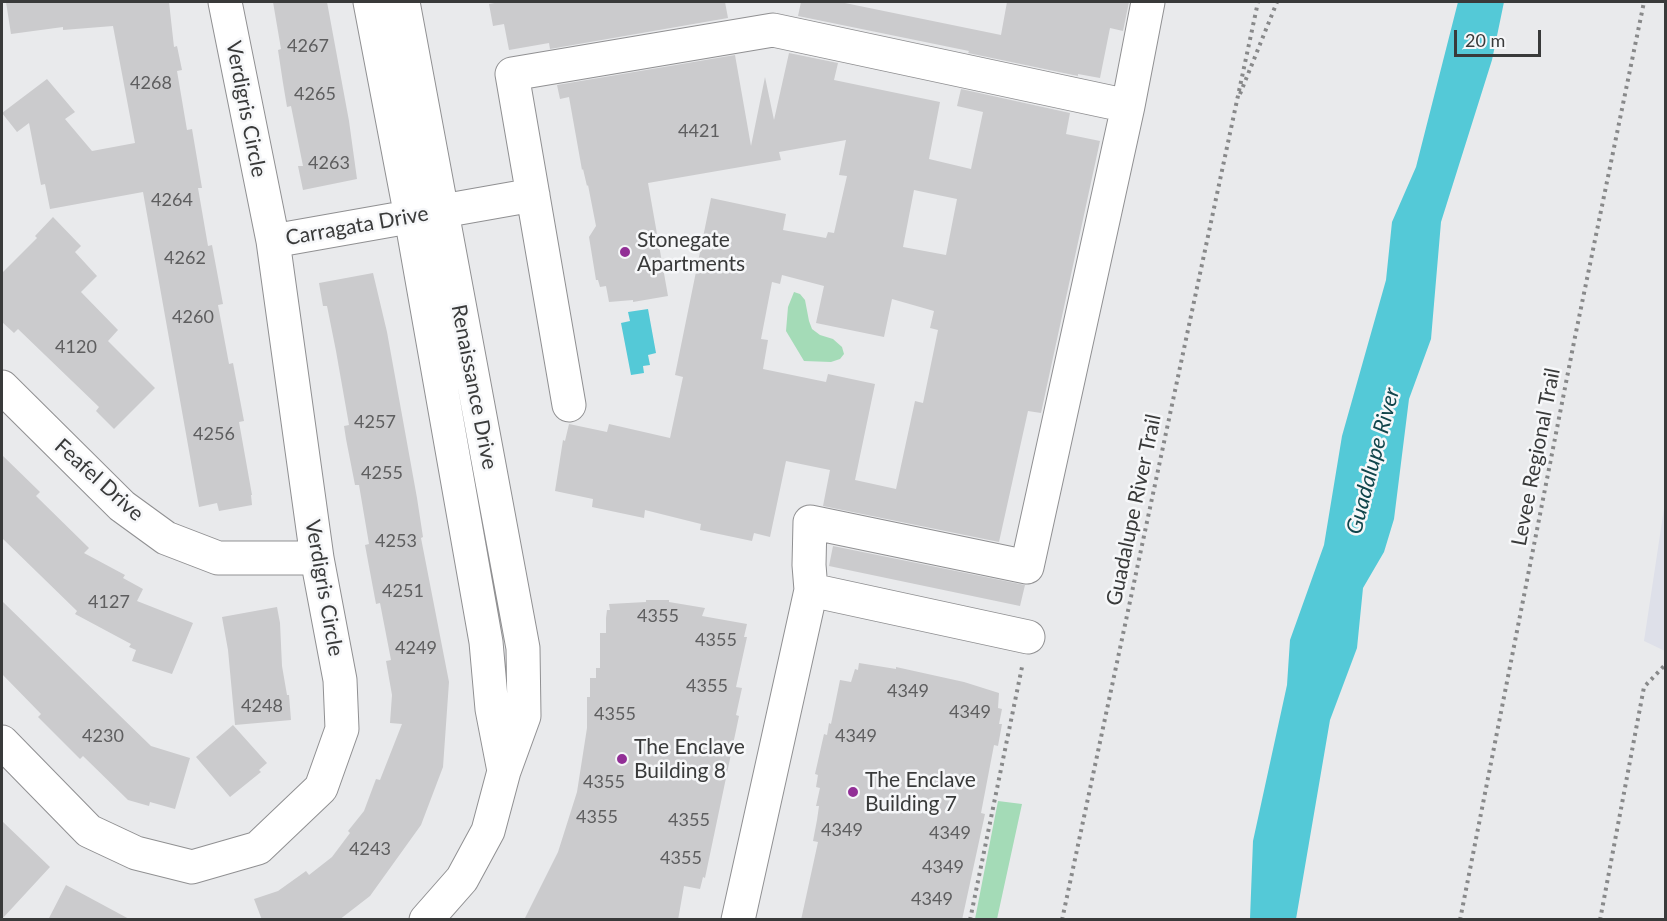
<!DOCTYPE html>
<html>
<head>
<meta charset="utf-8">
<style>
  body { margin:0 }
  #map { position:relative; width:1667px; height:921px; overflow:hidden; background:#e9eaec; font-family:Lato,sans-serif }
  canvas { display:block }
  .frame { position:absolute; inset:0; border:3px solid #393a3a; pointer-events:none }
  .scale { position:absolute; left:1454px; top:30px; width:87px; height:27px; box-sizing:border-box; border:3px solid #393a3a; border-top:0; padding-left:8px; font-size:18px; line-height:21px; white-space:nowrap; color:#393a3a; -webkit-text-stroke:4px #f6f7f9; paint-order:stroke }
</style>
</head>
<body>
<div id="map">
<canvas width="1667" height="921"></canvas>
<div class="frame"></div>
<div class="scale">20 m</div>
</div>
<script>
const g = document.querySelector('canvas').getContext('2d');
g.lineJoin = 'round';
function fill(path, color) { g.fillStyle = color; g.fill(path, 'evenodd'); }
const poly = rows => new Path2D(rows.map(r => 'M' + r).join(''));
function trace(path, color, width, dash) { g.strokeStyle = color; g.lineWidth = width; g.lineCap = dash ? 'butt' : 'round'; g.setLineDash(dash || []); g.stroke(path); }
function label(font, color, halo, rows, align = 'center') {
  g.font = font + ' Lato,sans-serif'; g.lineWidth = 5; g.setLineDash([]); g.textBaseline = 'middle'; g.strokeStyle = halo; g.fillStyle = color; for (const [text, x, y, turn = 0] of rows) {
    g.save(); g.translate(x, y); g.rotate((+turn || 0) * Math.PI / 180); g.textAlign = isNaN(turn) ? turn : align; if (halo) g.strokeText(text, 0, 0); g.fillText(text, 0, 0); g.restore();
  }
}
fill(poly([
  [1665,502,1665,651,1644,641]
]), '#dee0e9');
fill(poly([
  [794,292,800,294,805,300,809,321,812,329,820,335,833,339,842,347,844,354,840,359,831,362,804,361,786,331,788,307],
  [998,801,1022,804,997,919,975,919]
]), '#a4dbb7');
fill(poly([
  [1458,2,1504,2,1492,60,1441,222,1431,339,1409,399,1394,519,1384,552,1363,588,1357,648,1330,720,1296,919,1250,919,1253,841,1287,685,1290,640,1324,545,1342,436,1386,280,1392,222,1416,167],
  [648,309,656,353,648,355,650,365,643,366,644,373,631,375,621,323,630,321,628,312]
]), '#54c9d7');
fill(poly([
  [6,2,169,2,174,47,177,46,182,70,177,71,187,130,192,129,202,188,198,188,208,246,212,245,223,304,218,305,229,364,233,363,244,421,239,422,252,495,251,495,252,505,219,511,217,503,199,507,143,192,50,209,45,184,41,185,29,123,17,132,2,113,47,79,75,112,65,119,92,151,135,143,113,26,63,30,63,27,11,34],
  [273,2,327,2,349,121,357,179,303,190,298,166,303,166,291,106,287,107,283,83,278,50,281,49],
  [500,2,725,2,728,18,550,49,549,43,509,50,504,24,493,26,489,4],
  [801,2,840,2,1001,35,1007,2,1129,2,1123,31,1110,28,1100,78,1078,74,1078,76,968,53,969,51,798,16],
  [789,53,838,63,834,80,940,102,929,159,971,169,983,112,957,106,961,89,1070,113,1066,134,1100,141,1041,413,1028,411,999,542,823,506,830,470,786,461,770,537,754,533,752,541,700,530,701,524,645,510,644,518,592,507,593,499,555,491,563,440,565,441,569,424,607,432,609,424,670,438,683,377,675,375,711,198,786,214,783,230,826,238,828,232,834,233,847,176,839,175,846,140,779,152,781,160,648,183,668,296,633,302,633,300,609,302,606,286,600,287,598,280,596,280,589,237,596,226,588,185,587,186,583,169,582,170,569,97,560,99,557,85,735,55,751,146,765,77,774,120],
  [914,190,957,199,946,255,903,247],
  [782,275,824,286,816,323,884,337,892,299,934,311,930,328,938,330,923,403,915,401,896,489,855,480,875,384,828,374,826,382,763,369,768,340,761,339,772,282,780,284],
  [53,217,81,246,75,252,97,276,81,292,118,330,108,341,155,388,114,429,96,411,99,407,18,329,14,333,2,322,2,273,37,238,35,236],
  [373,273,387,332,417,498,423,537,421,538,449,682,443,767,421,825,370,896,339,920,262,920,254,899,278,891,306,871,309,875,332,857,350,833,348,831,364,811,376,779,380,780,402,724,390,723,392,695,386,661,391,660,380,603,376,604,365,545,369,544,359,485,355,485,346,439,344,426,349,425,336,351,327,306,323,306,319,283],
  [2,455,40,492,36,496,89,548,84,553,125,575,123,578,143,589,137,601,193,623,172,674,132,661,136,650,129,647,131,644,75,614,77,611,2,538],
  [833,546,1025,585,1020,606,829,566],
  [646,600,669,600,669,602,705,608,702,616,747,624,744,637,747,637,736,687,742,688,736,715,739,716,705,878,703,877,700,889,684,886,678,920,524,920,558,852,577,792,587,728,587,697,590,697,590,678,596,678,596,668,600,668,600,633,606,633,606,618,607,610,610,610,609,604,646,602],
  [2,601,151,746,190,758,175,809,150,802,149,806,128,800,83,756,80,759,38,717,41,714,2,674],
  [277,607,280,623,282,666,287,695,289,695,291,720,235,725,228,650,222,617],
  [859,663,896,669,896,667,964,682,999,693,998,708,1002,709,999,724,1002,724,998,746,994,745,981,813,985,814,962,920,801,920,818,842,813,841,817,820,819,806,816,806,820,788,816,787,818,775,815,774,824,734,827,735,829,723,831,724,840,680,851,682,855,669,858,670],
  [233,725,267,763,259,770,261,772,230,797,196,757],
  [2,821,50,867,2,919],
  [66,885,131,920,48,920]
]), '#cbcbcd');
const minor = poly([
  [370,2,411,217,486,642,492,709,504,771],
  [403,2,523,648,524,716,504,771,488,831,462,879,426,920],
  [1128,106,1148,2],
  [273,241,533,195],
  [2,387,122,506,166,538,218,558,317,558],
  [569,405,512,74,773,30,1128,106,1027,567,810,522,809,565,811,590,738,920],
  [811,590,1028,637],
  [2,742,89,831,136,853,192,867,258,848,321,788,342,729,340,680,317,558,273,241,225,2]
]);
trace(minor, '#909092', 35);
trace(poly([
  [1240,94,1277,2],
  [970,920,1022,667],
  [1062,920,1258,2],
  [1460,920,1575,337,1644,2],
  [1600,920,1644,687,1666,664]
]), '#88898a', 4, [3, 4.5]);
trace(minor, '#fff', 33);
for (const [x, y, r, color] of [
  [625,252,6,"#922f96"],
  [622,759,6,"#922f96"],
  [853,792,6,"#922f96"]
]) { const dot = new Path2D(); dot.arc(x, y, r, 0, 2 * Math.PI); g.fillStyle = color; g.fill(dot); trace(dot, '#f6f7f9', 2); }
label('18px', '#5e5e5f', null, [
  ["4267",308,46],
  ["4268",151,83],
  ["4265",315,94],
  ["4421",699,131],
  ["4263",329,163],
  ["4264",172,200],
  ["4262",185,258],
  ["4260",193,317],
  ["4120",76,347],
  ["4257",375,422],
  ["4256",214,434],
  ["4255",382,473],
  ["4253",396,541],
  ["4251",403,591],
  ["4127",109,602],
  ["4355",658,616],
  ["4355",716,640],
  ["4249",416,648],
  ["4355",707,686],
  ["4349",908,691],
  ["4248",262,706],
  ["4349",970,712],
  ["4355",615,714],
  ["4230",103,736],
  ["4349",856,736],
  ["4355",604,782],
  ["4355",597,817],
  ["4355",689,820],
  ["4349",842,830],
  ["4349",950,833],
  ["4243",370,849],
  ["4355",681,858],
  ["4349",943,867],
  ["4349",932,899]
]);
label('21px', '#393a3a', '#f6f7f9', [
  ["Verdigris Circle",246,109,79],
  ["Carragata Drive",357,226,-10],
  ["Renaissance Drive",474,387,79],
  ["Levee Regional Trail",1536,457,-79],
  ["Feafel Drive",99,480,42],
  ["Guadalupe River Trail",1134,510,-78],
  ["Verdigris Circle",324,588,80]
]);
label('21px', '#393a3a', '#f6f7f9', [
  ["Stonegate",637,240],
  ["Apartments",637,264],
  ["The Enclave",634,747],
  ["Building 8",634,771],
  ["The Enclave",865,780],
  ["Building 7",865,804]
], 'left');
label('italic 22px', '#10454b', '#f6f7f9', [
  ["Guadalupe River",1373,461,-75]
]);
</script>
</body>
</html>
